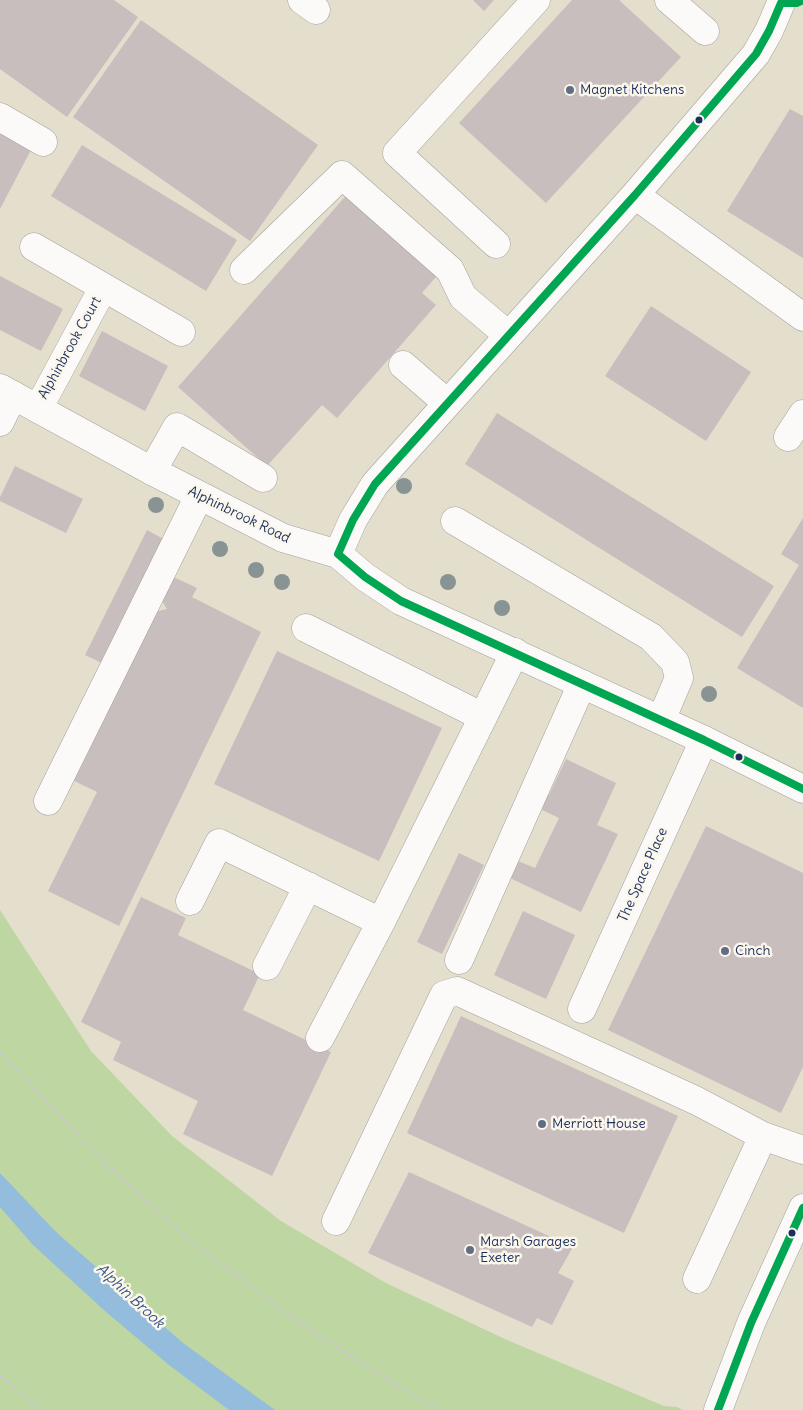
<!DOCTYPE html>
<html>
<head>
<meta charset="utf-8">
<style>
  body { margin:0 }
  canvas { display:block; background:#e4decd }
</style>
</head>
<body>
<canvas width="803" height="1410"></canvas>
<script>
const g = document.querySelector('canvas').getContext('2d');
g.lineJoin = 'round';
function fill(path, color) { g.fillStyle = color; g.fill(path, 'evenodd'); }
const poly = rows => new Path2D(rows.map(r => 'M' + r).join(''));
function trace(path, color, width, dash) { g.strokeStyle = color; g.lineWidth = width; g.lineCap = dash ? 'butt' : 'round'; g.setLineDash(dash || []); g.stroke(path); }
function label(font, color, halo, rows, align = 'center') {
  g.font = font + ' Delius,sans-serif'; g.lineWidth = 5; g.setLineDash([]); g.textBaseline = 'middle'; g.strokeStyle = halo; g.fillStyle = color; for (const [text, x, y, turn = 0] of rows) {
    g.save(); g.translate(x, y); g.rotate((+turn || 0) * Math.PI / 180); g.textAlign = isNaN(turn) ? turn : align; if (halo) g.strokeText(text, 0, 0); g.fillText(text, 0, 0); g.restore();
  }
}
fill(poly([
  [0,910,91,1051,172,1136,281,1221,386,1283,507,1340,664,1406,677,1407,683,1410,0,1410]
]), '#bed6a1');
fill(poly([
  [0,1173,56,1232,183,1343,275,1410,229,1410,169,1365,105,1311,33,1245,0,1207]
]), '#94bcdc');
fill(poly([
  [0,0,114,0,138,17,67,117,0,69],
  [473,0,494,0,484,11],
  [572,0,619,0,681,57,546,203,459,123],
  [141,20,318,145,250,241,73,117],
  [790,109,803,116,803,258,727,211],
  [0,131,32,148,0,209],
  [82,145,237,240,206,291,51,196],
  [350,191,441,271,422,293,436,305,337,418,322,405,267,466,178,387],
  [0,276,63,309,41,351,0,330],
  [651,306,751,372,706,441,605,376],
  [102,331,168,366,145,411,79,376],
  [497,413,774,586,742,637,465,464],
  [15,466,83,499,66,533,0,501,0,497],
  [803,518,803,708,737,668,799,565,781,554],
  [147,530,167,541,106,665,85,655],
  [169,575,197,588,192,597,261,632,119,926,48,891,97,792,64,776,146,614,167,609,159,596],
  [277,651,442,728,379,861,214,784],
  [566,759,616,783,597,825,618,834,581,912,510,878,518,861,535,868,559,818,538,808,545,793,549,795],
  [706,826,803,873,803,1067,781,1113,608,1030],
  [459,853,484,865,442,954,417,942],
  [141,897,186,918,178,935,260,974,243,1010,331,1052,272,1176,183,1134,198,1101,113,1060,121,1042,81,1022],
  [523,911,575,935,546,999,494,975],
  [461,1016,678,1116,624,1233,407,1133],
  [409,1172,573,1247,558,1273,574,1281,552,1325,537,1318,532,1327,368,1253]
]), '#c8bebe');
const minor = poly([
  [302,0,316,10],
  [669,0,705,31],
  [0,117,43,142],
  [635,195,803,317],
  [496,244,397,153,536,0],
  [34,247,181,332],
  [244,270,342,175,450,270,463,297,508,335],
  [403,365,447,403],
  [38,409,103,288],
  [0,422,13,395],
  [788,437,803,414],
  [152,471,177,427,263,478],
  [455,521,651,637,675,662,679,678,661,720],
  [338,554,353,520,375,484,635,195,756,54,769,31,781,3],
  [306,628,483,717,515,652],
  [48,801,199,496],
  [190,901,219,843,381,922,483,717],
  [459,960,582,684],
  [267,966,308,886],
  [582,1009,704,740],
  [320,1038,381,922],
  [336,1221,444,995,457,991,697,1101,763,1136,803,1150],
  [697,1279,763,1136]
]);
const major = poly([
  [0,388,152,471,283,538,338,554,365,577,401,601,704,740,803,789],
  [718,1410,751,1323,803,1208]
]);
trace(minor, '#a3a29e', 29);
trace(major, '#a3a29e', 29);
trace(poly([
  [0,1052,109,1167,193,1243,308,1329,437,1410],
  [0,1375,41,1410]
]), '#cacaca', 3, [4, 4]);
trace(minor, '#fbfaf8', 28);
trace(major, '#fbfaf8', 28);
trace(poly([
  [803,0,797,3,781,3,769,31,756,54,635,195,375,484,353,520,338,554,365,577,401,601,704,740,803,789],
  [718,1410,751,1323,803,1208]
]), '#00a651', 8);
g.fillStyle = '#889494';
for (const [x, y] of [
  [404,486],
  [156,505],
  [220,549],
  [256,570],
  [282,582],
  [448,582],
  [502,608],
  [709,694]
]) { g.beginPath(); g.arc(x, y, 8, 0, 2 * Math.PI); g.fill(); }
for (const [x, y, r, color] of [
  [570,90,5,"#616c85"],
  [699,120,4.5,"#1b2f5e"],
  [739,757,4.5,"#1b2f5e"],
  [725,951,5,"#616c85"],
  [542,1124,5,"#616c85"],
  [792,1233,4.5,"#1b2f5e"],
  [470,1250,5,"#616c85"]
]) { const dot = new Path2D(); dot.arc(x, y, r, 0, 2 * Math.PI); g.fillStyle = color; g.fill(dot); trace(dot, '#fbf7ec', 2); }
label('14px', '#1b2f5e', '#fbf7ec', [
  ["Magnet Kitchens",580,90],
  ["Cinch",735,951],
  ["Merriott House",552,1124],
  ["Marsh Garages",480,1242],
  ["Exeter",480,1258]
], 'left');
label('14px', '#1b2f5e', '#fbf7ec', [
  ["Alphinbrook Court",70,348,-61],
  ["Alphinbrook Road",239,515,26],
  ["The Space Place",643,875,-66]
]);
label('italic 15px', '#355586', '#fbf7ec', [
  ["Alphin Brook",130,1296,43]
]);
</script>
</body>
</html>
